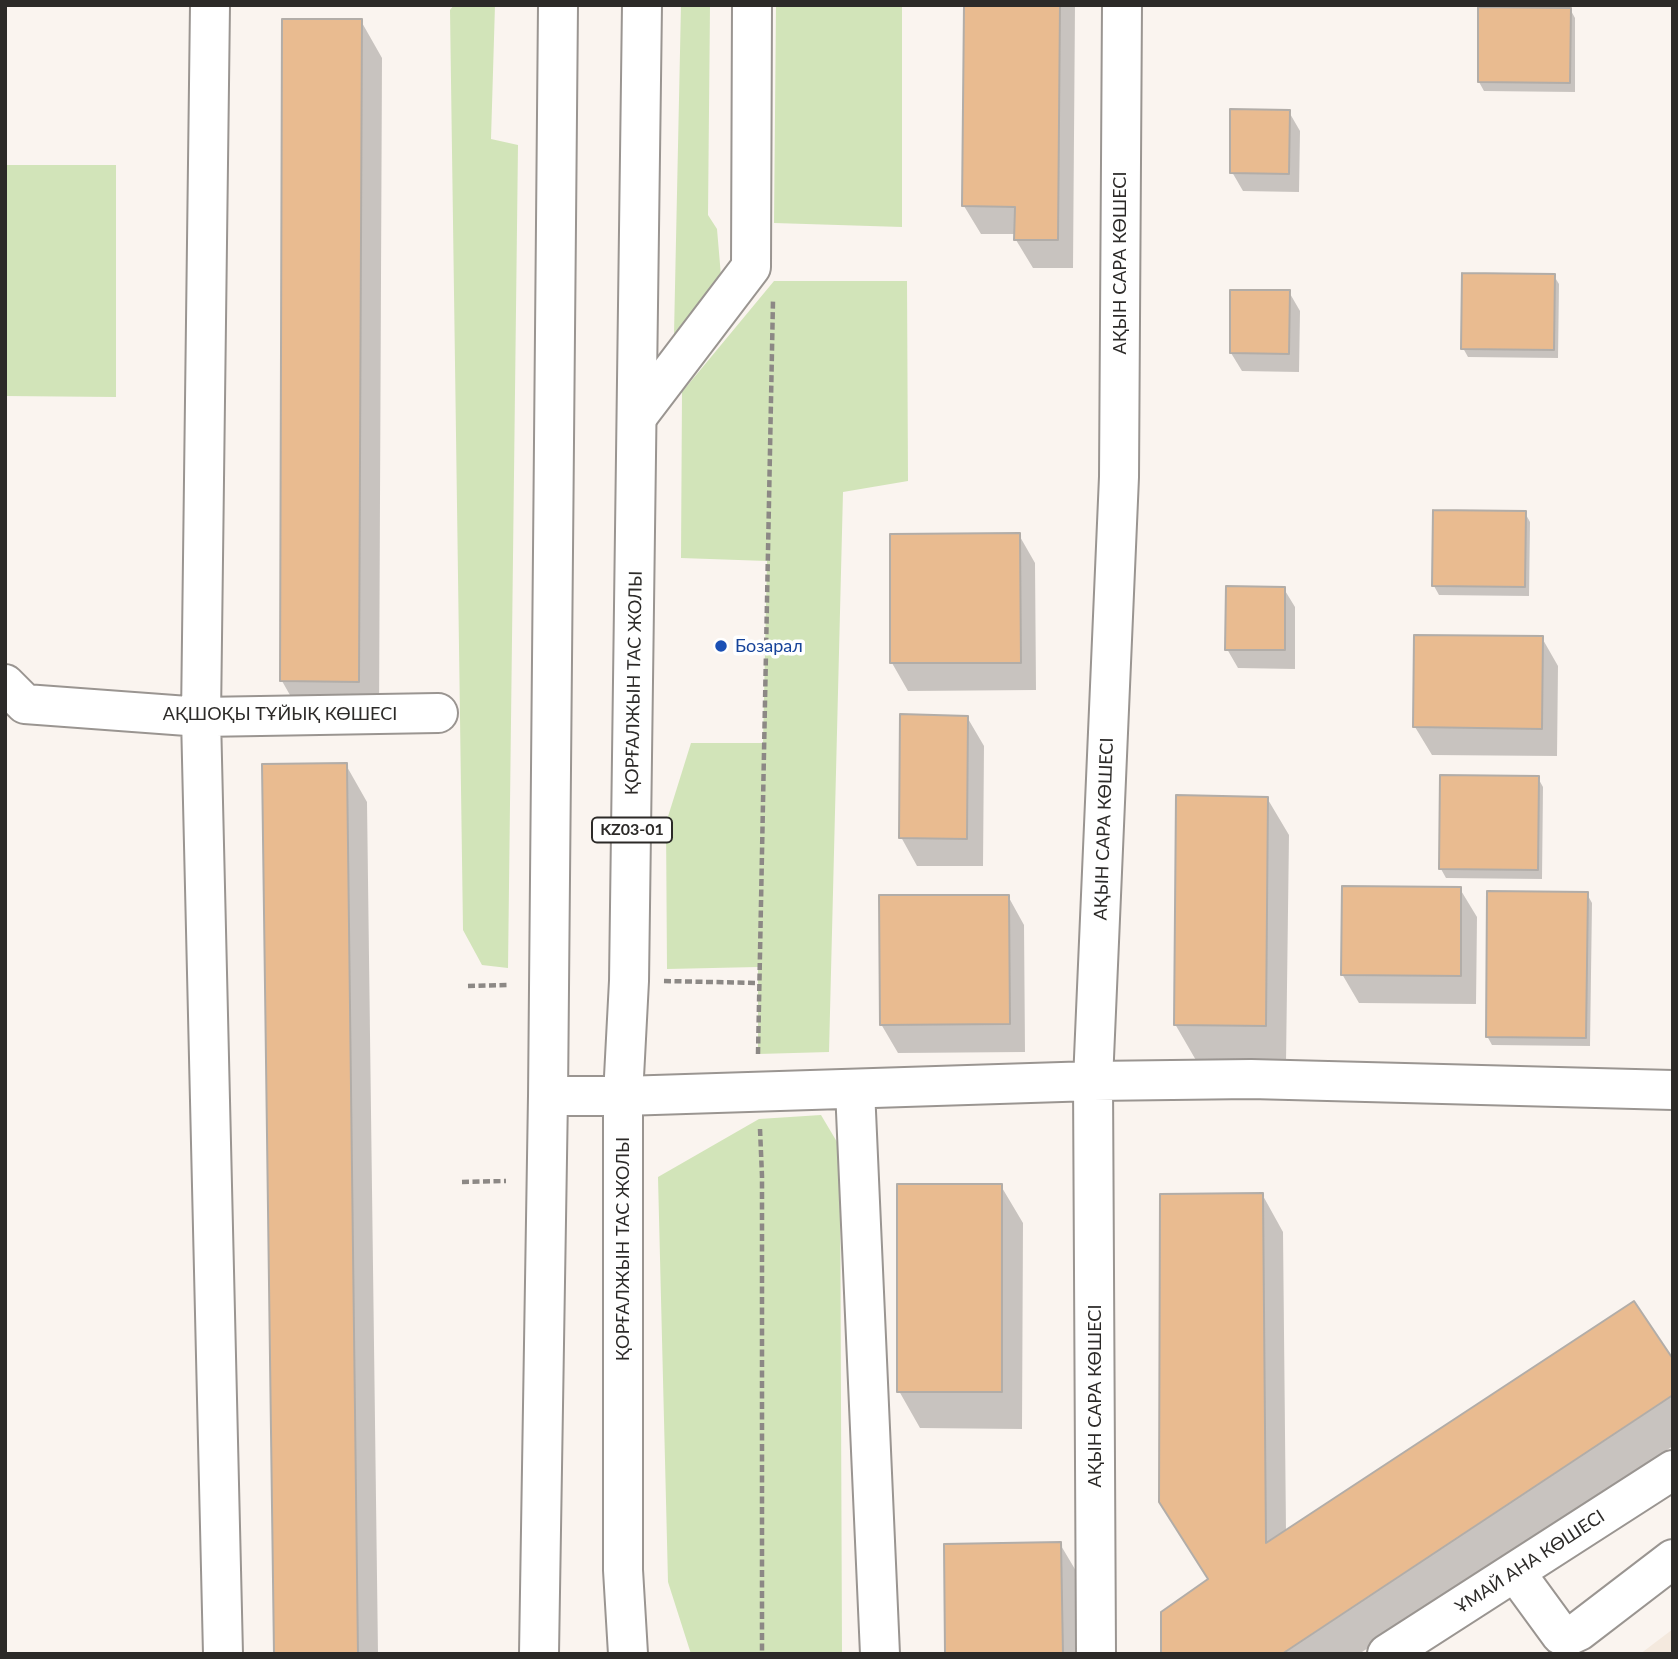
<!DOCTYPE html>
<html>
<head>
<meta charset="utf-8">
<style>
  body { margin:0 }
  #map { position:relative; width:1678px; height:1659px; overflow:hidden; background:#faf4ef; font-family:Lato,sans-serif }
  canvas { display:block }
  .frame { position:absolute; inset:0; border:7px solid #2c2a28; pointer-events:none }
</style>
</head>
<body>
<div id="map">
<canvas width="1678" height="1659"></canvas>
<div class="frame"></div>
</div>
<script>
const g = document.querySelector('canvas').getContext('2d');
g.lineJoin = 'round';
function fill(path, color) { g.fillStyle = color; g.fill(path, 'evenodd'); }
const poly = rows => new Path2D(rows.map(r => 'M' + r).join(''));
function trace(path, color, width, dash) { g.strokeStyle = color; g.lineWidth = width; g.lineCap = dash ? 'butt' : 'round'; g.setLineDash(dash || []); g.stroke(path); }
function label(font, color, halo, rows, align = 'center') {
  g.font = font + ' Lato,sans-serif'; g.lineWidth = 7; g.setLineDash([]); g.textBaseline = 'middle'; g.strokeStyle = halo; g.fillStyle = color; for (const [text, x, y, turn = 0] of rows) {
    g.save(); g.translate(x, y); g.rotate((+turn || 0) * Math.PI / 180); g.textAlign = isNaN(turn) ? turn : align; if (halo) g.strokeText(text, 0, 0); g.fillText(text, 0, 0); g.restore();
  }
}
fill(poly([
  [1673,1629,1673,1654,1640,1654]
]), '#f4e9de');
fill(poly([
  [454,5,495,5,491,139,518,145,508,968,482,965,463,930,450,10],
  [681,5,710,5,708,215,717,229,721,276,674,334],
  [776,5,902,5,902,227,774,223],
  [5,165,116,165,116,397,5,396],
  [774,281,907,281,908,481,843,492,829,1052,758,1054,758,967,667,969,666,823,691,743,763,743,767,561,681,558,682,392],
  [821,1115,840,1147,842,1654,691,1654,668,1582,658,1177,759,1119]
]), '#d2e4b9');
fill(poly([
  [965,5,1075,5,1073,268,1033,268,1016,240,1016,234,981,234,964,206],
  [1480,8,1570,9,1575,18,1575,92,1484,91,1479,82],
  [361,21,382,58,379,718,303,718,282,681],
  [1289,112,1300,131,1299,192,1243,191,1232,172],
  [1554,276,1559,284,1558,358,1468,357,1463,348],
  [1289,292,1300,311,1299,372,1242,371,1231,353],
  [1525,513,1530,522,1529,596,1439,595,1434,586],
  [1019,535,1035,563,1036,690,908,691,892,663],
  [1284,589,1295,607,1295,669,1238,668,1227,649],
  [1542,638,1558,666,1557,756,1432,755,1415,727],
  [967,717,984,746,983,866,917,866,901,837],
  [346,765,367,802,378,1654,275,1654],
  [1538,778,1543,787,1542,879,1446,878,1441,869],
  [1267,798,1289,835,1286,1063,1197,1062,1175,1024],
  [1460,889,1477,917,1476,1004,1359,1003,1342,974],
  [1587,894,1592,903,1590,1046,1492,1045,1487,1036],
  [1008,896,1024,925,1025,1052,898,1053,881,1024],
  [1001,1186,1023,1223,1022,1429,920,1428,899,1391],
  [1262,1194,1283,1232,1286,1532,1673,1362,1673,1446,1359,1654,1163,1654,1209,1581,1161,1502],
  [1060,1544,1082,1581,1083,1654,947,1654]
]), '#0003');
const building = poly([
  [964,5,1060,5,1058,240,1014,240,1015,207,962,206,964,5],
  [1478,7,1571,8,1570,83,1478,82,1478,7],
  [282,19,362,19,359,682,280,681,282,19],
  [1230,109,1290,110,1289,174,1230,173,1230,109],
  [1462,273,1555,274,1554,350,1461,349,1462,273],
  [1230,290,1290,290,1289,354,1230,353,1230,290],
  [1433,510,1526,511,1525,587,1432,586,1433,510],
  [1020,533,1021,663,890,663,890,534,1020,533],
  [1226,586,1285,587,1285,650,1225,650,1226,586],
  [1414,635,1543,636,1542,729,1413,727,1414,635],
  [900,714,968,716,967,839,899,838,900,714],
  [347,763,358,1654,274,1654,262,764,347,763],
  [1440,775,1539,776,1538,870,1439,869,1440,775],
  [1176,795,1268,797,1266,1026,1174,1025,1176,795],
  [1342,886,1461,887,1461,976,1341,975,1342,886],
  [1487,891,1588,892,1586,1038,1486,1037,1487,891],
  [879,895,1009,895,1010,1024,880,1025,879,895],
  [897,1184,1002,1184,1002,1392,897,1392,897,1184],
  [1263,1193,1266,1543,1634,1301,1673,1359,1673,1395,1282,1654,1161,1654,1161,1612,1208,1579,1159,1502,1160,1194,1263,1193],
  [1061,1542,1063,1654,945,1654,944,1544,1061,1542]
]);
fill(building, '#e9bb90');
trace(building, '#b2ada8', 2);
const minor = poly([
  [210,5,201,717,223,1654],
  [637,417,751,267,752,5],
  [5,684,25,704,201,717,438,713],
  [855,1089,880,1654],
  [623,1096,1093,1081,1251,1079,1673,1090],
  [1515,1572,1561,1635,1566,1637,1579,1631,1673,1559],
  [1096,1654,1093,1081,1119,477,1122,5],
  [1387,1654,1673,1470]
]);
const major = poly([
  [548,1096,623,1096],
  [539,1654,548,1096,558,5],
  [628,1654,623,1570,623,1096,629,981,642,5]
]);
trace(minor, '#9a9591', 42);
trace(major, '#9a9591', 42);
trace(poly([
  [664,981,758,983],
  [468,986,508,985],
  [758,1054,773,300],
  [760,1129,762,1176,762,1654],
  [462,1182,506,1181]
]), '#8c8885', 4.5, [7, 3.5]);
trace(minor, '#fff', 38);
trace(major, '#fff', 38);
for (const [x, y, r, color] of [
  [721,646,7,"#1a4fb4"]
]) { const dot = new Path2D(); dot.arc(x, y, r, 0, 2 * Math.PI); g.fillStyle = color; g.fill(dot); trace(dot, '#fff', 2.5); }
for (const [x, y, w] of [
  [632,830,80]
]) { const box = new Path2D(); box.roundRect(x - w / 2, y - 12.5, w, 25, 5); g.fillStyle = '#fff'; g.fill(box); trace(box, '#2c2a28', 2); }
label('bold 16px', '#2c2a28', null, [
  ["KZ03-01",632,830]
]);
label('18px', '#2c2a28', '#fff', [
  ["АҚЫН САРА КӨШЕСІ",1120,263,-90],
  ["ҚОРҒАЛЖЫН ТАС ЖОЛЫ",634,683,-89],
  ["АҚШОҚЫ ТҰЙЫҚ КӨШЕСІ",280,714],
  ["АҚЫН САРА КӨШЕСІ",1104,829,-88],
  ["ҚОРҒАЛЖЫН ТАС ЖОЛЫ",623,1249,-90],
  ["АҚЫН САРА КӨШЕСІ",1095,1396,-90],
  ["ҰМАЙ АНА КӨШЕСІ",1530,1562,-33]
]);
label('18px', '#164399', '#fff', [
  ["Бозарал",735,646]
], 'left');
</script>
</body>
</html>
